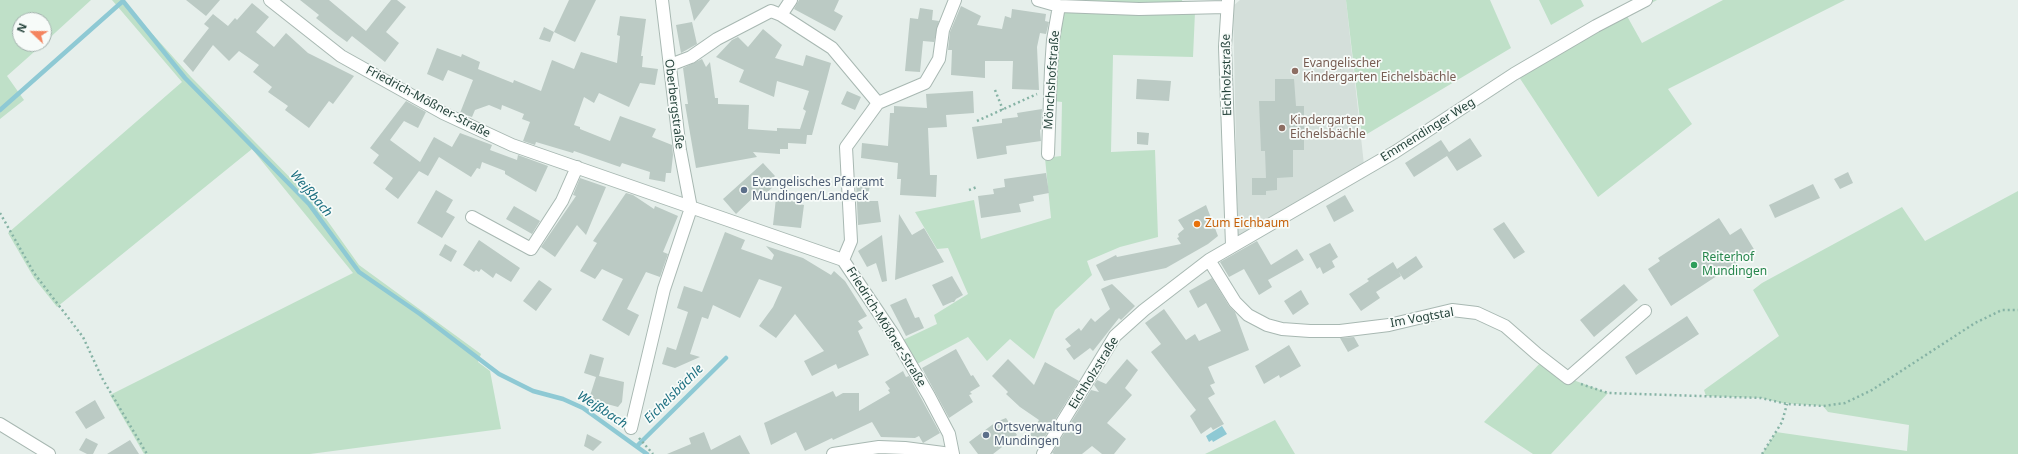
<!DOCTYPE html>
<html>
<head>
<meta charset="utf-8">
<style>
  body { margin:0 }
  #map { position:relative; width:2018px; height:454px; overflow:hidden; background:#e6efeb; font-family:"Noto Sans",sans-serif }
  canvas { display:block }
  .north { position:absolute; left:12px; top:12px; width:40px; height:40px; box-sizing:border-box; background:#f7fbf9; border:1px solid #a3b1ad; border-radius:50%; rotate:292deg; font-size:11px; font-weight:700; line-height:16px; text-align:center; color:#24423a }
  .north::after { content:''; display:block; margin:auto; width:14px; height:18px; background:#f4845f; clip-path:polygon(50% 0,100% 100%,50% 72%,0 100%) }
</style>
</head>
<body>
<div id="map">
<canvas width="2018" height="454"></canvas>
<div class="north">N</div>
</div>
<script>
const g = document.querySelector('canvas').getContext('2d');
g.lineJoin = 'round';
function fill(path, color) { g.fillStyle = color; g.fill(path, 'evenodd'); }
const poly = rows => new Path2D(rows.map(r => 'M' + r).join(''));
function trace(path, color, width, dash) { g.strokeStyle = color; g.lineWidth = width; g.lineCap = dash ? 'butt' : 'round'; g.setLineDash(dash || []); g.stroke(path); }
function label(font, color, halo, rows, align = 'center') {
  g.font = font + ' "Noto Sans",sans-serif'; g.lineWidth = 3.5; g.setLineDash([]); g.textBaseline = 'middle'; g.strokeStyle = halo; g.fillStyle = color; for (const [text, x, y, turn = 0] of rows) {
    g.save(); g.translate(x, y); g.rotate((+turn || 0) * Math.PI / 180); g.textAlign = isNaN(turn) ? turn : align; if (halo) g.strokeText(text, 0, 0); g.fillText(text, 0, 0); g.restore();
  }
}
fill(poly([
  [1240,0,1346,0,1364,165,1238,239,1233,6]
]), '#d4dfda');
fill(poly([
  [0,0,91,0,44,43,44,20,20,20,20,44,43,44,7,76,24,100,0,119],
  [112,0,122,0,191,77,314,202,359,265,481,354,478,362,490,371,501,429,310,454,144,454,110,395,353,273,252,149,57,307,34,278,8,233,182,82],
  [1038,0,1182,0,1184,12,1195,12,1193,57,1113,55,1111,152,1155,150,1158,237,1120,247,1087,261,1092,275,1055,310,1034,359,1010,339,987,361,968,337,917,364,903,340,937,324,934,315,968,294,948,248,937,249,915,212,974,200,981,239,1051,218,1045,158,1061,156,1062,102,1053,101,1056,41,1063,6],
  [1346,0,1490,0,1511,48,1362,137],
  [1539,0,1581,0,1584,6,1551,25],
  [1637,0,1657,0,1627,16,1642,43,1723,0,1845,0,1668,89,1692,124,1598,197,1519,77],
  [2018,191,2018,454,1762,454,1776,432,1907,451,1909,425,1828,412,1823,406,1782,403,1761,398,1706,396,1704,390,1779,336,1753,290,1762,283,1902,207,1925,241],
  [1544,359,1568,378,1608,393,1551,454,1533,454,1484,422],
  [1275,420,1295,454,1205,454]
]), '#bfe0c8');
fill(poly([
  [1222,426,1227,434,1213,442,1212,440,1209,442,1206,436]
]), '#8ec9d4');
trace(poly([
  [0,110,123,1,185,78,309,204,359,272,420,314,499,374,533,391,563,399,583,408,647,454],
  [637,446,726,358]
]), '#8ec9d4', 4.5);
fill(poly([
  [186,0,220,0,206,16],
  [300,0,329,0,366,31,391,0,397,0,406,7,386,32,399,43,385,62,352,36,347,42,336,34,316,18,319,15],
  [569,0,596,0,575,42,554,32],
  [689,0,710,0,694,21],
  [799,0,839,0,834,11,843,16,835,31,794,9],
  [252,3,269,17,256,32,274,47,286,33,308,53,354,76,333,104,329,101,309,128,285,110,288,106,268,92,272,87,253,72,259,65,239,51,229,61,213,45,193,72,183,61,209,28,204,24,213,14,228,26,235,18,237,20],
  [961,6,981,16,977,25,1002,29,1005,16,1011,18,1012,9,1046,14,1045,21,1049,22,1046,34,1040,33,1037,47,1039,90,1012,89,1013,61,985,61,985,78,951,75,952,50,948,50,950,32],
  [920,8,933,10,932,20,939,21,934,42,923,41,920,72,905,71,910,18,918,19],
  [620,16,646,19,641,56,643,56,642,67,658,69,655,85,640,83,629,107,599,93,594,103,584,97,574,125,580,127,580,129,610,141,620,116,656,129,652,137,672,145,673,155,671,173,666,173,665,182,649,179,650,172,622,163,620,167,574,151,573,153,536,142,535,145,523,141,530,122,522,119,524,114,502,105,501,110,489,105,475,110,472,117,460,113,473,80,448,70,443,81,427,74,437,48,461,57,462,54,480,62,478,69,513,83,514,80,541,91,552,60,574,69,581,52,617,63,620,36,617,35],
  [692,22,697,44,681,53,676,25],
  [544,27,554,32,550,42,539,39],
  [763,29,782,45,775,58,803,66,806,55,831,63,812,135,807,135,806,144,788,143,788,149,780,149,780,154,753,152,757,157,696,168,685,104,688,104,683,68,702,59,706,67,710,62,715,98,718,98,718,104,749,105,748,129,777,131,777,128,800,129,806,111,803,109,809,91,777,81,774,97,739,82,744,70,716,57,732,40,738,37,748,47],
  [1137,79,1171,81,1169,101,1136,99],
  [1275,79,1294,79,1296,106,1304,106,1304,150,1293,150,1293,177,1277,178,1277,190,1266,191,1266,195,1252,195,1252,178,1266,178,1265,151,1261,151,1259,101,1275,101],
  [847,91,861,97,855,110,841,104],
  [973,91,974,113,946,115,947,127,928,128,930,175,937,175,936,197,900,195,901,179,897,179,898,163,861,158,862,143,888,146,890,113,894,113,894,106,927,108,926,94],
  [406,101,426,112,418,128,404,121,390,140,420,162,434,137,452,147,460,133,492,145,490,150,517,160,518,155,548,166,536,192,505,174,505,171,482,162,480,169,477,168,471,177,439,157,428,176,419,171,398,199,385,189,393,178,373,163,379,155,370,148],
  [1042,109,1041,129,1040,130,1041,141,1006,146,1007,154,977,159,972,127,1002,123,1002,119,1018,117,1017,113],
  [1137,132,1149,133,1148,145,1137,144],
  [1470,138,1482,156,1457,171,1447,156,1414,177,1405,163,1441,140,1449,152],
  [763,163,775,176,769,182,773,187,764,195,760,191,736,214,723,199],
  [1848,172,1853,183,1840,189,1834,179],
  [1046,173,1049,193,1033,196,1034,201,1019,204,1021,212,981,218,978,196,994,194,993,189,1005,187,1004,179],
  [580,178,606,187,586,235,577,225,555,257,541,247,576,196,573,195],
  [856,181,871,183,866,201,878,201,881,222,858,225],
  [1813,184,1820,198,1775,218,1769,205],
  [436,190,453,200,446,212,455,217,442,238,417,223],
  [626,193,633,195,654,209,655,206,678,216,663,252,668,254,660,277,646,272,627,309,639,315,629,336,602,320,623,279,602,269,595,279,580,271,597,243,593,241],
  [1345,195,1354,211,1334,222,1326,206],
  [776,198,799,200,798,204,804,205,801,228,773,225],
  [1206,205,1218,236,1208,244,1166,268,1104,281,1096,265,1116,255,1117,257,1181,244,1177,238,1179,237,1178,234,1184,229,1178,220],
  [514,206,540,221,532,234,506,219],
  [899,214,912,235,924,228,944,262,895,280],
  [1719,218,1730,235,1741,228,1755,251,1671,306,1648,269,1660,261,1658,258],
  [1504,222,1525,252,1514,259,1493,229],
  [725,232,745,240,741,249,772,260,774,255,766,246,803,258,831,275,834,271,845,281,867,316,858,321,863,328,858,331,869,355,838,369,836,364,812,376,804,361,824,351,795,314,776,338,759,326,773,307,782,287,759,279,740,318,713,305,708,319,702,317,690,354,700,357,675,368,662,364,667,347,676,350,688,312,677,308,684,286,702,292],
  [882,235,887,281,882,282,876,263,867,267,858,251],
  [479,240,520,268,511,282,496,273,493,278,481,269,479,272,476,270,474,272,463,265],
  [1257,241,1271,265,1297,249,1304,260,1268,280,1272,287,1259,295,1244,269,1229,277,1220,262],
  [1330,243,1338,257,1332,261,1335,267,1323,274,1320,267,1317,269,1309,254],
  [445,244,457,251,451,262,439,255],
  [1416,256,1423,267,1404,280,1399,272,1401,276,1376,292,1380,298,1361,311,1349,294,1369,281,1367,279,1393,262,1397,269],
  [952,276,963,295,956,299,954,302,952,302,943,306,932,285],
  [1212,278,1229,306,1235,312,1249,350,1208,367,1215,383,1210,385,1215,394,1208,398,1224,424,1213,430,1211,427,1201,434,1190,416,1196,410,1151,352,1161,344,1145,323,1164,309,1186,340,1195,334,1199,341,1221,331,1206,303,1198,308,1189,291],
  [539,280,552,289,536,311,523,301],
  [1112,284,1135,306,1121,320,1119,318,1093,351,1090,348,1074,360,1066,349,1071,346,1065,339,1079,328,1081,331,1091,318,1095,322,1110,309,1101,289],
  [1624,284,1638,300,1594,337,1580,320],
  [1301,290,1309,304,1293,315,1284,301],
  [906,298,915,318,919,317,924,328,906,336,890,305],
  [1687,316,1699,334,1636,375,1625,357],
  [1354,337,1359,346,1348,352,1340,338],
  [1289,345,1301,366,1280,378,1279,375,1264,384,1255,366],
  [956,349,971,376,973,375,980,386,970,392,972,394,969,395,973,402,949,418,922,368],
  [590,354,604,358,599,376,624,382,622,402,618,407,589,399,596,377,584,373],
  [1008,359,1034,385,1045,362,1079,381,1041,443,1030,435,1039,420,1020,407,1006,394,1008,392,992,376],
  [1127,359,1138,370,1125,388,1132,395,1107,423,1126,439,1114,454,1102,454,1092,446,1082,454,1054,454,1052,453,1091,390,1099,392,1094,385,1097,380,1106,384],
  [903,371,906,377,909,376,940,433,923,443,919,436,915,438,881,437,872,422,833,440,832,438,805,451,796,432,771,445,764,423,833,391,836,397,843,393,859,393,859,411,890,393,888,390,890,389,885,382],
  [95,400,105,418,86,429,75,412],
  [1006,418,1017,435,1001,446,1002,447,993,454,978,454,969,442,996,422],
  [704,432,711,450,740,435,750,454,667,454,691,444,689,438],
  [587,434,602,442,593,451,584,446],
  [86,438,98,444,93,454,87,454,79,450],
  [130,440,139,454,107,454]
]), '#bbcac4');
const minor = poly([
  [270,0,341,56,443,113,512,145,843,260,893,334,929,396,949,434,953,454],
  [1038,0,1059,6,1139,9,1226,7],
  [1228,0,1225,47,1232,245],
  [781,15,791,0],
  [670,65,691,57,717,39,771,11,781,15,832,48,878,103],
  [1048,154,1051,69,1053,40,1059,6],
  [472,217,531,249,562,201,577,167],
  [843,260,851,241,846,147,878,103,925,83,939,59,943,30,955,0],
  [1209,260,1235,302,1248,315,1267,325,1282,329,1310,331,1340,331,1389,325,1452,310,1477,313,1505,326,1537,354,1568,378,1645,311],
  [631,428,664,289,691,208,680,150,662,0],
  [1043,454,1115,336,1144,310,1209,260,1395,152,1514,74,1596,26,1646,0]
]);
const tertiary = poly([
  [0,424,49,454],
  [833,454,879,447,905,448,951,454]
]);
trace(minor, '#a8b8b2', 14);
trace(tertiary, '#a8b8b2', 14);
trace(poly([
  [995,90,1003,110],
  [977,121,1037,94],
  [969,190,977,187],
  [0,213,34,273,83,337,102,378,147,454],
  [1581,384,1608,393,1761,398,1787,404,1823,406,1845,403,1872,390,1975,323,2002,310,2018,310],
  [639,438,653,454],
  [1762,454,1782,422,1787,404]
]), '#86b3a5', 2.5, [2, 3]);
trace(minor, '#fff', 12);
trace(tertiary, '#fff', 12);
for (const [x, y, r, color] of [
  [1295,71,4,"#8d6e63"],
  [1282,128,4,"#8d6e63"],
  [744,190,4,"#5c6f8a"],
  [1197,224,4,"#e8710a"],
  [1694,265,4,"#2e9e5b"],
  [986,435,4,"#5c6f8a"]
]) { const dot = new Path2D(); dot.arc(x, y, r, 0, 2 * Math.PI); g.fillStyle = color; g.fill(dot); trace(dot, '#f7fbf9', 1.5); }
label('12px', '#785e54', '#f7fbf9', [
  ["Evangelischer",1303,64],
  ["Kindergarten Eichelsbächle",1303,78],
  ["Kindergarten",1290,121],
  ["Eichelsbächle",1290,135]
], 'left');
label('12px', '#24423a', '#f7fbf9', [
  ["Eichholzstraße",1227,75,-91],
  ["Mönchshofstraße",1052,80,-86],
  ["Friedrich-Mößner-Straße",428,102,28],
  ["Oberbergstraße",674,104,83],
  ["Emmendinger Weg",1428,130,-32],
  ["Im Vogtstal",1422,318,-10],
  ["Friedrich-Mößner-Straße",886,327,58],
  ["Eichholzstraße",1094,373,-58]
]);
label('12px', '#4e5e75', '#f7fbf9', [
  ["Evangelisches Pfarramt",752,183],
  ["Mundingen/Landeck",752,197],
  ["Ortsverwaltung",994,428],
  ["Mundingen",994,442]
], 'left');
label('12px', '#c56008', '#f7fbf9', [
  ["Zum Eichbaum",1205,224]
], 'left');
label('12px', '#27864d', '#f7fbf9', [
  ["Reiterhof",1702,258],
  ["Mundingen",1702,272]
], 'left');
label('italic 13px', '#1c6f80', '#f7fbf9', [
  ["Weißbach",311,194,49],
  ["Eichelsbächle",674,394,-45],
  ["Weißbach",602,410,33]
]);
</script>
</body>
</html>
